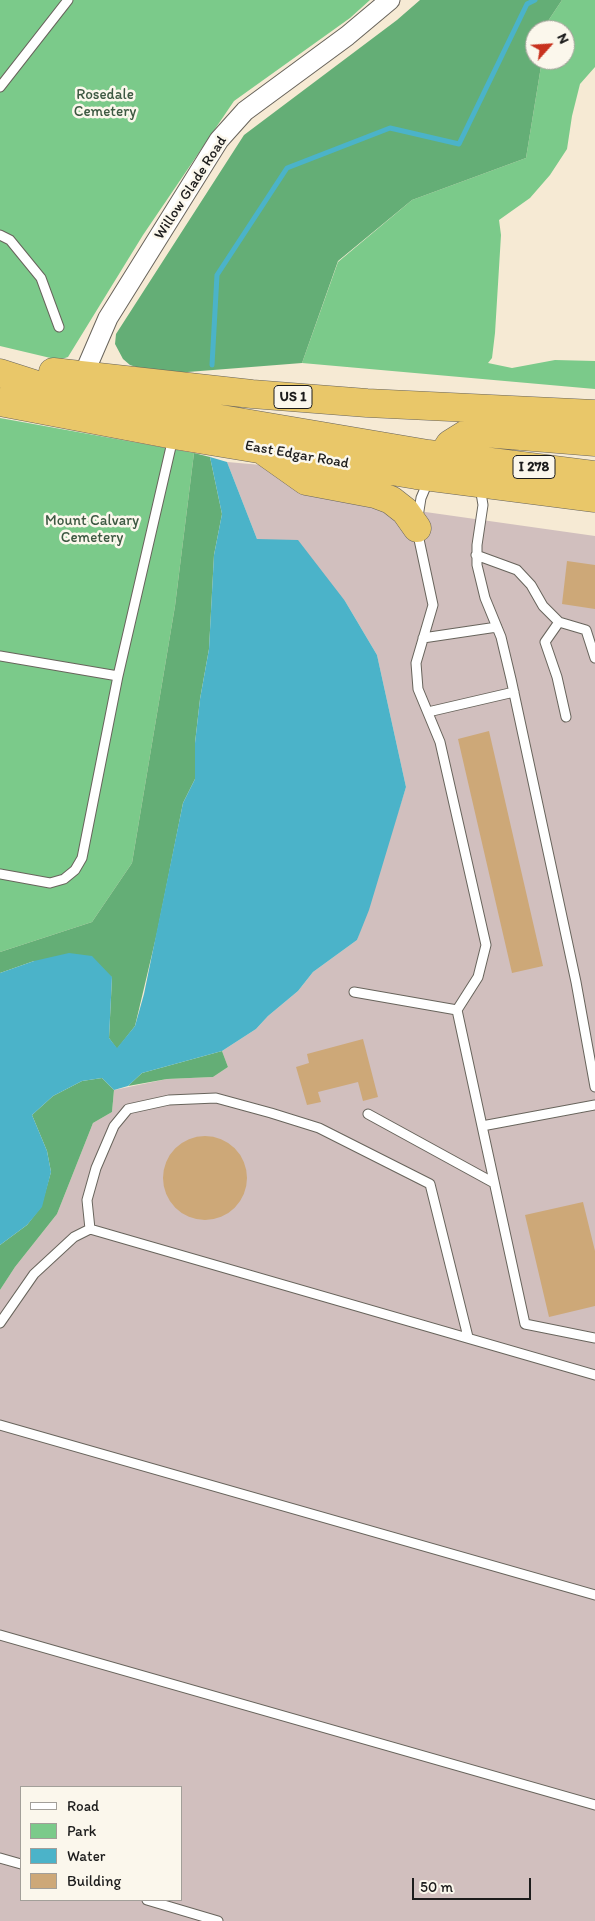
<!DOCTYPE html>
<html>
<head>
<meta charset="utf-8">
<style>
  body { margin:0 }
  #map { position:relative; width:595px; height:1921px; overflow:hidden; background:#f6ead4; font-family:Itim,sans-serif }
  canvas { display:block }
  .legend { position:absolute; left:20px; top:1786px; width:162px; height:115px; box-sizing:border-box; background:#fbf7ec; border:1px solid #a29f99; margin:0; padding:6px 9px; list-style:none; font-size:15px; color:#1c1c1c }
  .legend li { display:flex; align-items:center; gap:10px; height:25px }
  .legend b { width:25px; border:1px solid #a29f99 }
  .north { position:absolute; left:525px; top:20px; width:50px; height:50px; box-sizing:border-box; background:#fbf7ec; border:1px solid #a29f99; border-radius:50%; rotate:64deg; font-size:14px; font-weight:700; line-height:20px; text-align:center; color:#1c1c1c }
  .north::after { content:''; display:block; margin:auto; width:18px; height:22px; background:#c8321e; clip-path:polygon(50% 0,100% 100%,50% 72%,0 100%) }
  .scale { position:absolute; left:412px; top:1878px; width:119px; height:22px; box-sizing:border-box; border:2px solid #1c1c1c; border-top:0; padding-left:6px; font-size:15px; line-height:18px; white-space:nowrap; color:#1c1c1c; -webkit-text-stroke:4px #fbf7ec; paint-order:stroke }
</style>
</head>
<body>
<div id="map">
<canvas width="595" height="1921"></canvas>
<ul class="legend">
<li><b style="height:6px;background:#fff"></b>Road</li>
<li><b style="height:14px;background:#7bca8a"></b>Park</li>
<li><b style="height:14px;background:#4bb3c9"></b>Water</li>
<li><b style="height:14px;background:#cda878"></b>Building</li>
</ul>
<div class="north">N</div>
<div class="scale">50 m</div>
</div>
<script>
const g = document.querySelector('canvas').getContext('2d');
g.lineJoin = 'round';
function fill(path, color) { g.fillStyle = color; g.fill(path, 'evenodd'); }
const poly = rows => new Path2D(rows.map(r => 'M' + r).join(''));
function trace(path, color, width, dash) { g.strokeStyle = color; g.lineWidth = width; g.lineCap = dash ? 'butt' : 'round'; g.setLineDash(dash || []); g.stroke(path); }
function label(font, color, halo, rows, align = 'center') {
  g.font = font + ' Itim,sans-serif'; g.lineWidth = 5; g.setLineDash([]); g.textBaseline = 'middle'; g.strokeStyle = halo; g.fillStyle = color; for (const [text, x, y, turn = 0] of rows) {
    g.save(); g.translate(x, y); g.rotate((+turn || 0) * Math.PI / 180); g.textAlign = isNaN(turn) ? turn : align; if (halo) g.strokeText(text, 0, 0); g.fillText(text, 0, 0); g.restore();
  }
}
fill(poly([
  [227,462,262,465,369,504,595,536,595,1921,0,1921,0,1290,15,1267,57,1214,93,1123,112,1112,114,1090,167,1079,213,1077,228,1067,222,1051,256,1029,268,1016,298,991,313,972,357,940,406,787,377,655,345,601,257,539],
  [21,1787,181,1787,181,1900,21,1900]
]), '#d1bfbe');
fill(poly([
  [0,0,370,0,350,18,234,101,143,235,68,357,59,360,0,346],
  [562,0,595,0,595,67,580,84,572,116,567,149,550,175,530,198,499,220,501,235,495,333,492,358,488,363,512,368,555,360,595,361,595,389,302,363,338,262,412,200,526,158,542,60,565,60,565,30,547,30,548,21],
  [0,418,194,453,175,606,132,863,92,922,0,952]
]), '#7bca8a');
fill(poly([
  [420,0,562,0,548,21,547,30,535,30,535,60,542,60,526,158,412,200,338,261,302,363,175,373,145,370,130,365,123,359,115,344,116,334,244,135,397,20],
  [194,453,210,457,222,514,214,555,209,649,200,699,195,743,195,779,183,803,157,933,135,1026,117,1049,109,1038,112,977,34,961,0,973,0,952,92,922,132,863,175,606],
  [222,1051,228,1067,213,1077,167,1079,128,1086,142,1073],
  [102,1078,114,1090,112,1112,93,1123,57,1214,15,1267,0,1290,0,1245,27,1225,41,1207,51,1172,47,1151,32,1115,53,1096,82,1081]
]), '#64ae76');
fill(poly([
  [210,457,227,462,257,539,298,540,345,601,377,655,406,787,369,910,357,940,313,972,298,991,268,1016,256,1029,222,1051,142,1073,128,1086,114,1090,102,1078,82,1081,53,1096,32,1115,47,1151,51,1172,42,1207,27,1225,0,1245,0,973,34,961,69,953,92,956,112,977,109,1038,117,1048,135,1026,144,994,183,803,195,779,195,743,200,699,209,649,214,555,222,514]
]), '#4bb3c9');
trace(poly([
  [212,365,217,275,287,168,390,128,459,144,527,4,535,0]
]), '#4bb3c9', 5);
fill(poly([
  [567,561,595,565,595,609,562,604],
  [489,731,543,966,512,973,458,739],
  [363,1039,378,1097,363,1101,358,1082,318,1092,321,1102,307,1105,296,1067,309,1063,307,1054],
  '163 1178a42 42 0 1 1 84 0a42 42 0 1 1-84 0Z',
  [583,1202,595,1251,595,1306,549,1317,525,1215]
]), '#cda878');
const lane = poly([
  [0,87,68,0],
  [0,235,10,240,41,278,59,327],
  [480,487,483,505,477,545,477,565,485,598,501,637,511,679,576,982,595,1087],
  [418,517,421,498,429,479],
  [417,530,433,605,416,663,418,689,440,742,486,945,478,977,457,1010,482,1126,595,1105],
  [476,555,517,570,531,585,543,606,559,622,545,642,557,677,566,717],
  [559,622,586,630,595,658],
  [423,638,497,627],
  [0,656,118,676],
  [428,712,514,692],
  [0,874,50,883,64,879,75,870,82,858,118,676,173,438],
  [354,992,457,1010],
  [368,1114,494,1183],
  [482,1126,525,1324,595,1338],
  [90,1229,87,1200,96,1168,114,1126,128,1109,169,1100,216,1098,271,1113,319,1128,430,1184,468,1337],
  [0,1323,34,1274,74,1237,90,1229,595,1375],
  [0,1425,595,1595],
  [0,1635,595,1805],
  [0,1858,21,1864],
  [147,1900,218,1921]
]);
const street = poly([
  [83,376,108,318,219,140,245,111,347,36,390,0]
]);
const highway = poly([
  [53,372,252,394,367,403,595,414],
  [0,373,56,391,428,454,595,475],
  [0,402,174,435,416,475,595,498],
  [265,452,306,481,375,494,391,500,405,511,417,528],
  [435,467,450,444,466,434,484,433,595,442]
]);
trace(lane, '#68645c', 11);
trace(street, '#68645c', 21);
trace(highway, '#68645c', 29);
trace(lane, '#fff', 9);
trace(street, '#fff', 19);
trace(highway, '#e9c769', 28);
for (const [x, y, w] of [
  [293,397,38],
  [534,467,42]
]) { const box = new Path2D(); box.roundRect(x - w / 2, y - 11.5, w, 23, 4); g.fillStyle = '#fbf7ec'; g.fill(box); trace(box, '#1c1c1c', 1); }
label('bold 14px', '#1c1c1c', null, [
  ["US 1",293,397],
  ["I 278",534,467]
]);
label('15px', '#3d5942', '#fbf7ec', [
  ["Rosedale",105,95],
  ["Cemetery",105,112],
  ["Mount Calvary",92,521],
  ["Cemetery",92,538]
]);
label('15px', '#1c1c1c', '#fbf7ec', [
  ["Willow Glade Road",191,188,-57],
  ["East Edgar Road",297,455,10]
]);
</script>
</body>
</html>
